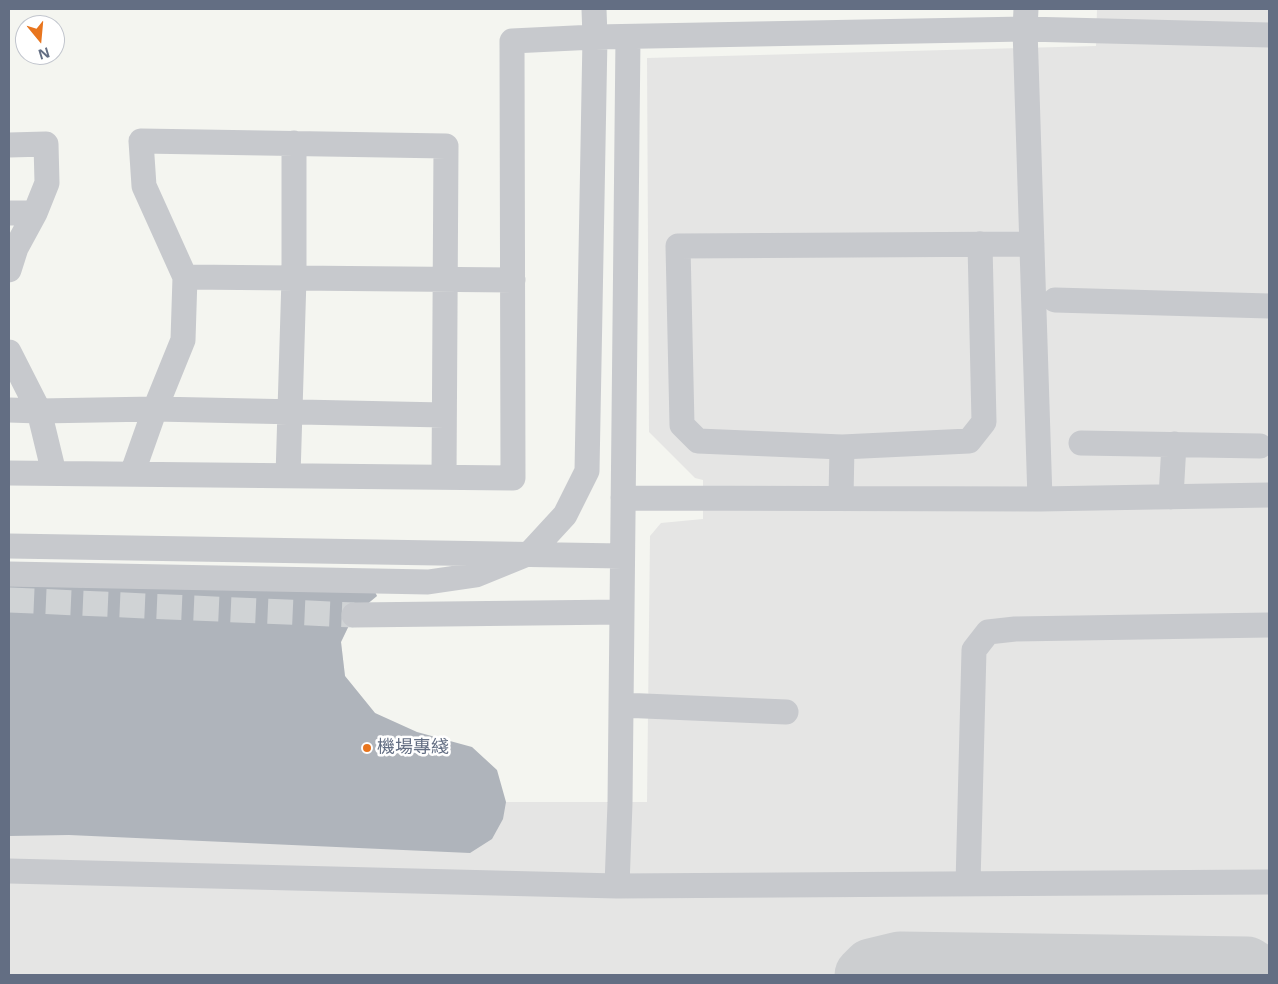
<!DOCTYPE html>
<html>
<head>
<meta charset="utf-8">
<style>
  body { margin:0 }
  #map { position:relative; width:1278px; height:984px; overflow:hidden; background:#f4f5f0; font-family:"Open Sans",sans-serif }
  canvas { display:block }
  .frame { position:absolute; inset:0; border:10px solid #636e83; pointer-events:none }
  .north { position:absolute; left:15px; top:15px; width:50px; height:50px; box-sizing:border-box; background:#fff; border:1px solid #c1c5cd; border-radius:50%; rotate:163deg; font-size:14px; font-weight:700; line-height:20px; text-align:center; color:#636e83 }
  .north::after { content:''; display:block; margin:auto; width:18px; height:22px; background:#e8751e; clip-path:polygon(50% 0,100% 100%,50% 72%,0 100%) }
</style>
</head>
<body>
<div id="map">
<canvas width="1278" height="984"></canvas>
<div class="frame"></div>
<div class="north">N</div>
</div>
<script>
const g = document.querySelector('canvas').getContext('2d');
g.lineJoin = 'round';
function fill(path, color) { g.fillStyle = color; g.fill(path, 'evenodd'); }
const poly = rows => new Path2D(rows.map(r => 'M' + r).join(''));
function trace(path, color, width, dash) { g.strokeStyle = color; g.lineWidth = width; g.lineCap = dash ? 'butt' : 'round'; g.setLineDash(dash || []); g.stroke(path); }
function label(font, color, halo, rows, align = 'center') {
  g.font = font + ' "Open Sans","Noto Sans SC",sans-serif'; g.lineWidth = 5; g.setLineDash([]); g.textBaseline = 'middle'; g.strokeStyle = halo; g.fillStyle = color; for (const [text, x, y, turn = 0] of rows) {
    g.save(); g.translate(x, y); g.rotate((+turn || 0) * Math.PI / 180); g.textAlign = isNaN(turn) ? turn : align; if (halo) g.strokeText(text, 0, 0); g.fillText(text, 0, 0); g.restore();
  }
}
fill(poly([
  [1097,9,1269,9,1269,975,9,975,9,586,375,592,377,596,354,615,341,642,345,676,375,713,506,802,647,802,650,536,661,523,703,519,703,480,695,478,649,432,647,58,1096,46]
]), '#e5e5e4');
trace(poly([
  [864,975,871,968,900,961,1247,966,1261,975]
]), '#ccced0', 59);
fill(poly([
  [9,586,375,592,377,596,354,615,341,642,345,676,375,713,417,732,472,747,497,770,506,802,503,819,492,839,470,853,69,835,9,836]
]), '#afb4bb');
trace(poly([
  [9,600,354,615]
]), '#d0d3d5', 25, [25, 12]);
trace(poly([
  [1026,9,1025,29,1040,499],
  [9,145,46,144,47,183,35,213],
  [9,213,35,213,16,248,9,270],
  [185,277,513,280],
  [1055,300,1269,306],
  [9,352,39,411,155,409,183,340,185,277,144,186,141,141,446,146,444,477],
  [9,410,39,411,54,473],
  [1081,443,1260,446],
  [842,447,698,441,682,425,678,246,1032,244],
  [9,473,513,478,512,41,595,37,1025,29,1269,35],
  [132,474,155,409,444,415],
  [288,476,294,278,294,143],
  [1171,497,1174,444],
  [623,498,1040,499,1269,495],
  [841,498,842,447,969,441,984,422,980,244],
  [9,546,622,556],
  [9,574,428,582,476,575,530,553,565,515,587,471,595,37,594,9],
  [354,615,622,612],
  [621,705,786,712],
  [9,871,617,886,1269,882],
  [968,884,974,650,988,632,1015,629,1269,625],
  [617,886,620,803,628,37]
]), '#c7c9cd', 25);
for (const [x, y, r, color] of [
  [367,748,5,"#e8751e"]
]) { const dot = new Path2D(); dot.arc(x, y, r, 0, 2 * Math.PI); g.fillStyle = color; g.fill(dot); trace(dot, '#fff', 2); }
label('18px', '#636e83', '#fff', [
  ["機場專綫",377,748]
], 'left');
</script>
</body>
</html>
